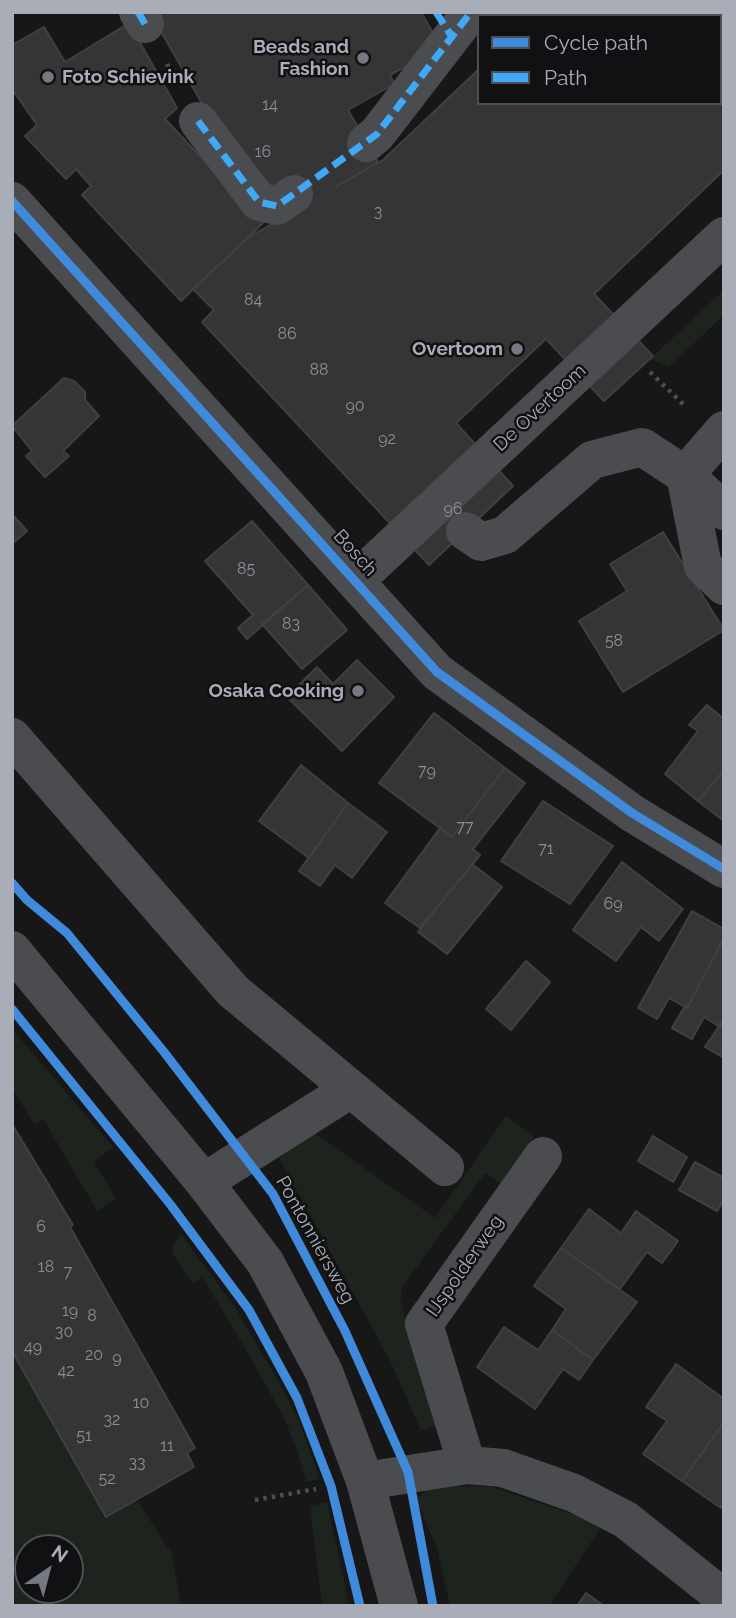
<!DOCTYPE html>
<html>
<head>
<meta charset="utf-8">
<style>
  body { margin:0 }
  #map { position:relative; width:736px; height:1618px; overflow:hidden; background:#171717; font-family:Raleway,sans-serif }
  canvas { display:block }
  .frame { position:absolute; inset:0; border:14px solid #a8adb8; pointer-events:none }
  .legend { position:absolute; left:477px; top:14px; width:245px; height:91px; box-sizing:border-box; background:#111113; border:2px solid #4d4f55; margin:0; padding:9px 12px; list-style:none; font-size:21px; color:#a8adb8 }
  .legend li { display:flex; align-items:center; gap:14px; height:35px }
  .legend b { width:35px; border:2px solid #4d4f55 }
  .north { position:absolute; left:14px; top:1534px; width:70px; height:70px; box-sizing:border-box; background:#111113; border:2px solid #4d4f55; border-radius:50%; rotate:35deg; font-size:19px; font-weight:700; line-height:28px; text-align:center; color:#a8adb8 }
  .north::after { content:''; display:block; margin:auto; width:24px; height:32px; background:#757880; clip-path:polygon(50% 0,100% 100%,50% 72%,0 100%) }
</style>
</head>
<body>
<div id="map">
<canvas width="736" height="1618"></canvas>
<div class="frame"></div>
<ul class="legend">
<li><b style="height:9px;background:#408adc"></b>Cycle path</li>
<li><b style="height:9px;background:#3fa9f5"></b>Path</li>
</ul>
<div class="north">N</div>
</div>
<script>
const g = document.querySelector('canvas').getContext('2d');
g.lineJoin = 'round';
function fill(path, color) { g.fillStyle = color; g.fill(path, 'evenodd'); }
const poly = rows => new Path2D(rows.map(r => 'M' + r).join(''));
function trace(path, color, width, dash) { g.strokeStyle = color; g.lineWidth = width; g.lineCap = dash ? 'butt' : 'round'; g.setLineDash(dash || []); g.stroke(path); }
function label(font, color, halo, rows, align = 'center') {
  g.font = font + ' Raleway,sans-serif'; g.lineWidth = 5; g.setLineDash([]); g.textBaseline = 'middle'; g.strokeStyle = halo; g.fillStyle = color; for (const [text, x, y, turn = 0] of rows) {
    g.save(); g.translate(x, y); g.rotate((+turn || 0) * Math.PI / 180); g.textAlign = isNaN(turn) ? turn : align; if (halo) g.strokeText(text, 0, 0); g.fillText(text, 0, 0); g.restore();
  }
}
fill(poly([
  [724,290,724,315,669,367,650,359],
  [12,1029,113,1147,94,1162,116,1199,97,1211,44,1120,34,1124,12,1088],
  [506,1116,534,1137,501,1184,485,1173,403,1286,400,1299,436,1426,421,1431,391,1362,279,1158,313,1132,435,1218],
  [182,1235,236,1309,282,1388,299,1421,320,1479,306,1482,297,1450,283,1416,252,1360,203,1278,192,1283,173,1254,173,1244],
  [12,1351,106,1517,137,1500,172,1554,181,1606,12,1606],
  [28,1548,70,1548,70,1590,28,1590],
  [449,1485,491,1487,603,1524,549,1606,450,1606,437,1548,416,1499,426,1490],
  [327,1502,345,1585,348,1606,322,1606,310,1506]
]), '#1d241e');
const building = poly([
  [150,12,421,12,441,47,390,75,394,84,348,110,378,162,301,207,280,187,245,179,150,12],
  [540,12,724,12,724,170,594,294,653,356,604,401,546,339,456,423,513,486,429,565,202,322,214,310,193,289,249,237,383,160,479,69,479,103,720,103,720,16,536,16,540,12],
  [129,23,177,108,165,119,263,223,181,301,82,195,91,186,76,169,66,179,25,136,37,125,12,89,12,45,44,27,65,62,129,23],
  [64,378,74,381,85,392,85,400,99,416,63,451,69,456,45,477,26,456,32,451,12,426,64,378],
  [12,514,27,531,12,544,12,514],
  [252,521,308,585,247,639,238,628,253,615,205,561,252,521],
  [663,532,724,630,623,692,579,621,627,591,610,564,663,532],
  [308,585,347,630,302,669,262,624,308,585],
  [357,660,394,697,342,751,287,697,317,667,333,684,357,660],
  [707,705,724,719,724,770,698,801,665,774,698,731,689,725,707,705],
  [434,713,505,768,452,837,379,783,434,713],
  [301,765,348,803,309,858,259,821,301,765],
  [505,768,525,783,473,849,480,855,420,928,385,903,440,828,452,837,505,768],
  [724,770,724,821,698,801,724,770],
  [543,801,613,846,570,904,501,861,543,801],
  [348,803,387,832,352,878,335,865,320,886,299,871,348,803],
  [622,862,683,909,659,941,641,927,616,961,573,930,622,862],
  [472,864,502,887,447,954,418,932,472,864],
  [692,911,724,929,724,938,687,1008,669,998,657,1019,638,1008,692,911],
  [724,938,724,1019,720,1027,704,1017,692,1039,672,1028,685,1006,687,1008,724,938],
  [526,961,550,982,511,1030,486,1009,526,961],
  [724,1019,724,1058,705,1047,724,1019],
  [12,1124,73,1225,70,1227,195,1448,187,1453,194,1467,106,1517,12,1351,12,1124],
  [653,1136,687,1157,673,1182,638,1161,653,1136],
  [695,1162,724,1178,724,1200,717,1211,679,1190,695,1162],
  [589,1209,621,1233,636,1211,678,1241,662,1263,647,1252,620,1289,561,1248,589,1209],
  [561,1248,637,1302,593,1360,552,1330,566,1309,534,1286,561,1248],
  [504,1327,538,1350,552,1330,593,1360,579,1380,563,1369,535,1409,477,1367,504,1327],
  [676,1364,724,1399,724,1422,682,1481,643,1454,667,1421,646,1407,676,1364],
  [724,1422,724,1504,721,1508,682,1481,724,1422],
  [586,1593,604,1606,577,1606,586,1593]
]);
fill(building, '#353536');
trace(building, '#3f4043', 2);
trace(poly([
  [294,194,366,143]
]), '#343537', 38, [38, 19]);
trace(poly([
  [167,64,176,81],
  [650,372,684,405],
  [255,1500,316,1489]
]), '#4d4e52', 4.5, [3.5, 5]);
trace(poly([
  [138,12,145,24],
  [198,121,259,202,277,206,294,194],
  [366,143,377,134,471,12],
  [12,201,437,672,632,813,724,869],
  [724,430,685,475,703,566,724,586],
  [465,531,481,542,505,535,592,460,642,447,685,475,724,511],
  [356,580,724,236],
  [12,737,233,991,445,1167],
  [12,950,204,1182,265,1262,324,1372,365,1481,399,1606],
  [204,1182,351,1089],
  [467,1465,424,1324,543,1156],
  [365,1481,467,1465,503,1468,574,1493,626,1520,724,1598]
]), '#4b4c50', 38);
trace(poly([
  [138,12,145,24],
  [436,12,452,37],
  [198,121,259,202,277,206,377,134,471,12]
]), '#3fa9f5', 7, [14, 7]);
trace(poly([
  [12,201,437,672,632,813,724,869],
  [12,883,27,900,67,933,164,1052,273,1194,345,1331,408,1472,433,1606],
  [12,1009,170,1204,249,1310,297,1398,331,1486,360,1606]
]), '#408adc', 9);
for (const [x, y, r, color] of [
  [363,58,7,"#757880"],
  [48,77,7,"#757880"],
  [517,349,7,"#757880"],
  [358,691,7,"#757880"]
]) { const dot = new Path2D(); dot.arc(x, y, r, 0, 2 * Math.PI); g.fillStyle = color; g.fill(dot); trace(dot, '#111113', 2.5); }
label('16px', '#8b8f98', null, [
  ["14",270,105],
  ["16",263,152],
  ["3",378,212],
  ["84",253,300],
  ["86",287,334],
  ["88",319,370],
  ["90",355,406],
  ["92",387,439],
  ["96",453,509],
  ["85",246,569],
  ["83",291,624],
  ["58",614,641],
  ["79",427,771],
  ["77",465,827],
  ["71",546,849],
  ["69",613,904],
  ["6",41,1227],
  ["18",46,1267],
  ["7",68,1272],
  ["19",70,1311],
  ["8",92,1316],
  ["30",64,1332],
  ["49",33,1347],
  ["20",94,1355],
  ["9",117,1358],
  ["42",66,1371],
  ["10",141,1403],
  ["32",112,1420],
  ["51",84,1436],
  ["11",167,1446],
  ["33",137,1463],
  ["52",107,1479]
]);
label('bold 19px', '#a8adb8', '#111113', [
  ["Beads and",349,47],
  ["Fashion",349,69],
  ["Foto Schievink",62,77,"left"],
  ["Overtoom",503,349],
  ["Osaka Cooking",344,691]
], 'right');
label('19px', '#a8adb8', '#111113', [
  ["De Overtoom",540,408,-43],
  ["Bosch",355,553,48],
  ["Pontonniersweg",315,1240,61],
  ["IJspolderweg",465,1266,-55]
]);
</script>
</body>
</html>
